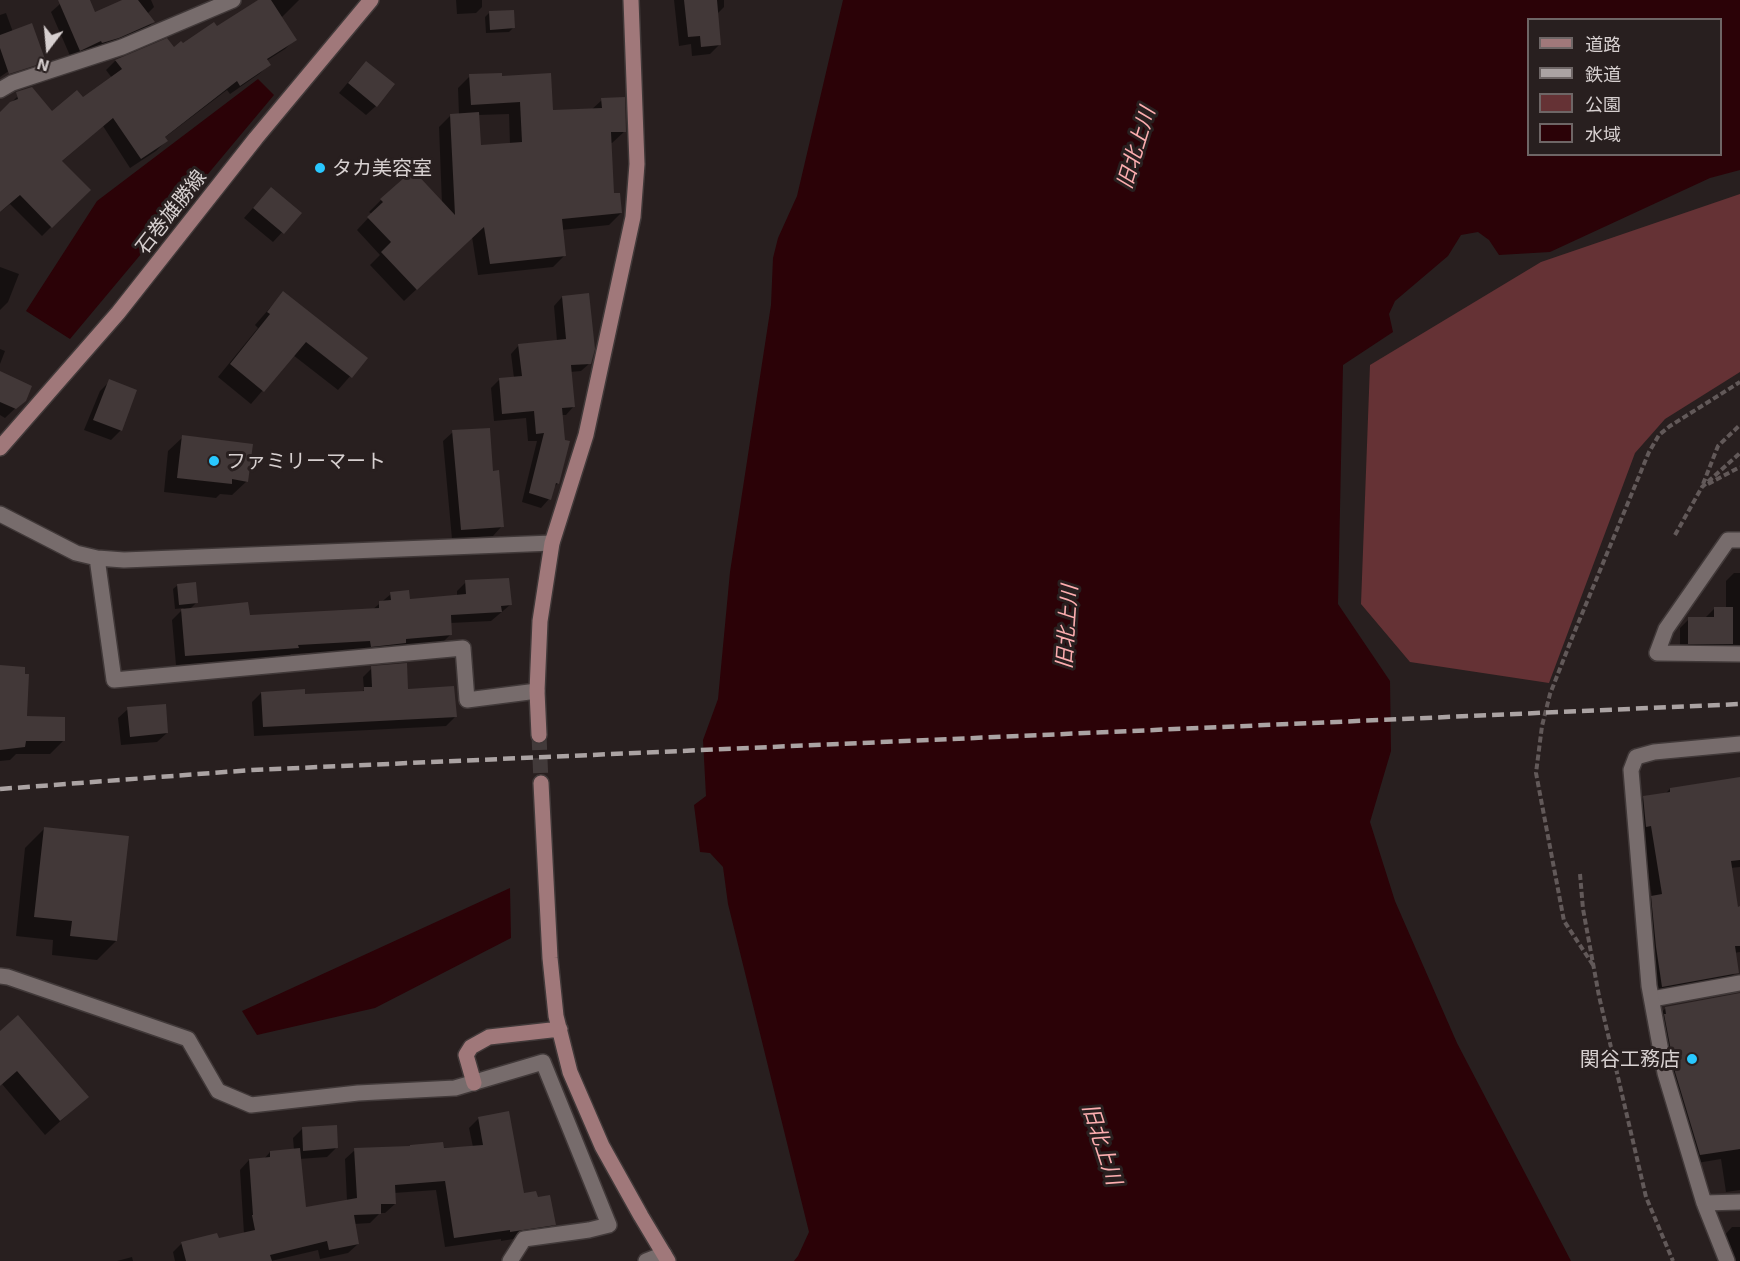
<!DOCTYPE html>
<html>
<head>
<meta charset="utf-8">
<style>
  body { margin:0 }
  #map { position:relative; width:1740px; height:1261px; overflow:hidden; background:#281f1f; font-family:"Exo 2","Noto Sans JP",sans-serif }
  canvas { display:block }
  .legend { position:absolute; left:1527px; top:18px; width:195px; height:138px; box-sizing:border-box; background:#281f1f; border:2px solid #6e6666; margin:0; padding:8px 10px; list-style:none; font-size:18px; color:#d7d0d0 }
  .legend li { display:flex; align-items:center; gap:12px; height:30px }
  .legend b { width:30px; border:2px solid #6e6666 }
  .north { position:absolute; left:18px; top:18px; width:60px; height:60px; -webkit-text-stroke:4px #281f1f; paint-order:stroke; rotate:196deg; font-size:16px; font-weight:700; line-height:24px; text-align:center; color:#d7d0d0 }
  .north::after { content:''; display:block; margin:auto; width:21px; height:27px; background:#d7d0d0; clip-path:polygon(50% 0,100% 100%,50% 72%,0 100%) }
</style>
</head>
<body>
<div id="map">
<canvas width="1740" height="1261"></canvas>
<ul class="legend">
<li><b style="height:8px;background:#a0787a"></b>道路</li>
<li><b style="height:8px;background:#aba3a3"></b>鉄道</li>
<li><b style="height:16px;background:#653235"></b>公園</li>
<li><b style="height:16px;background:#2b0207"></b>水域</li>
</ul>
<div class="north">N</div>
</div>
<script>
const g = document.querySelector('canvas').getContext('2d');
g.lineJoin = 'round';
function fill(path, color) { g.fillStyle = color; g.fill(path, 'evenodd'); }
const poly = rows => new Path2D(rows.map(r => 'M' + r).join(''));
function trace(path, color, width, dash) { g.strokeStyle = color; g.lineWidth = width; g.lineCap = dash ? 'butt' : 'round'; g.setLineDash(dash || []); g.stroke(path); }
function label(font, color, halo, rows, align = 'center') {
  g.font = font + ' "Exo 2","Noto Sans JP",sans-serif'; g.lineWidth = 6; g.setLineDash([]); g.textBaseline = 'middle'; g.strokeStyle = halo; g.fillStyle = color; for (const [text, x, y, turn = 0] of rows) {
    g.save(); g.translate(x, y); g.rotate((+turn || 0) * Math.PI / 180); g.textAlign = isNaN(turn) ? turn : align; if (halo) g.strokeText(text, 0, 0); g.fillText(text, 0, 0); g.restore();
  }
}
fill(poly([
  [1740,194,1740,372,1665,419,1635,453,1549,683,1410,662,1361,604,1370,365,1541,262]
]), '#653235');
fill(poly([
  [843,0,1740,0,1740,170,1710,178,1550,252,1499,255,1489,240,1478,232,1461,235,1448,256,1395,301,1389,314,1393,332,1343,365,1338,604,1390,681,1391,751,1370,822,1395,901,1457,1043,1571,1261,794,1261,798,1256,809,1232,728,904,723,867,710,853,700,852,694,805,706,796,703,740,718,699,730,572,771,305,773,258,778,238,797,196],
  [1528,20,1720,20,1720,154,1528,154],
  [258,79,274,95,70,339,26,311,97,201],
  [510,888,511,938,375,1008,257,1035,242,1011]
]), '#2b0207');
fill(poly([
  [69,0,89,0,94,13,126,0,151,0,154,7,147,14,153,22,145,31,71,58,51,12,60,4],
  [261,0,299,0,281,18,295,39,285,49,266,61,269,65,259,74,230,94,227,90,164,138,166,141,156,151,130,168,103,126,61,162,88,190,42,236,10,204,0,212,0,114,23,91,52,113,83,99,112,78,106,70,115,61,167,40,173,49,183,45,216,28],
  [456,0,482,0,482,7,476,13,457,14],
  [674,0,724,0,724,7,717,14,719,45,710,54,692,56,691,44,679,46],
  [490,12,513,28,509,32,486,33,485,17],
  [6,13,13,32,29,57,0,77,0,15],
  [357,72,376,106,366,115,339,93],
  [470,76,501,78,552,112,591,110,602,100,625,131,612,143,610,143,613,195,621,213,609,225,561,230,565,255,553,267,478,275,472,237,404,301,370,265,380,255,357,230,372,214,369,212,381,200,442,204,439,127,451,115,459,115,458,88],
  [509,114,510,145,479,146,478,115],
  [261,199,299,214,273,242,244,218],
  [0,267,19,274,8,302,0,310],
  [283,293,366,358,338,390,293,355,251,404,218,377,258,328,255,325],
  [562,297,590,363,581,371,570,372,574,406,566,415,561,415,558,483,553,488,549,499,541,508,522,502,537,441,528,441,526,418,494,421,491,388,499,380,514,378,511,354,519,345,557,341,554,306],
  [0,349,5,351,0,364],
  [110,381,121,430,111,440,84,430,100,391],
  [0,386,24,400,5,418,0,415],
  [453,432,492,473,502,526,493,536,452,539,443,441],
  [183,437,247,481,232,495,220,494,216,498,164,492,168,451],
  [1734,573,1740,573,1740,652,1680,652,1680,628,1689,619,1706,617,1714,609,1726,609,1726,581],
  [466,582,510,605,491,621,450,623,451,634,441,644,362,655,361,650,291,654,288,657,176,665,172,620,184,608,175,609,173,589,178,585,196,603,190,609,248,617,372,610,391,594,409,600,457,596,457,591],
  [0,667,25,717,63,741,50,754,16,754,10,760,0,761],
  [372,668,406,690,455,717,446,726,254,736,252,702,261,693,304,695,361,693,364,690,363,677],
  [128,709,167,733,157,742,121,745,118,718],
  [1740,779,1740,867,1730,868,1737,908,1740,908,1740,952,1734,953,1736,972,1727,981,1653,996,1643,907,1652,897,1642,835,1634,807,1644,797,1665,794,1670,789],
  [45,828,116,941,97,960,52,955,53,940,16,936,25,848],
  [1740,998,1740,1190,1726,1192,1721,1159,1691,1164,1656,1017,1666,1008],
  [0,1033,87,1097,45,1135,2,1084,0,1086],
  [479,1118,522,1195,554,1224,544,1234,501,1241,501,1239,445,1247,436,1190,394,1193,395,1204,385,1213,380,1213,370,1223,354,1224,358,1244,348,1253,320,1259,318,1250,271,1261,175,1261,173,1252,182,1243,218,1240,244,1234,240,1170,249,1160,264,1159,270,1152,294,1150,293,1138,303,1128,336,1148,327,1157,299,1159,304,1209,347,1201,345,1159,355,1150,473,1147,469,1128],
  [1732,1227,1740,1227,1740,1261,1725,1261,1723,1237],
  [132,1257,133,1261,117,1261]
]), '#0007');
fill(poly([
  [58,0,90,0,95,12,122,0,138,0,155,22,119,38,102,43,101,41,80,51],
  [258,0,271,0,297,40,267,59,271,65,240,86,237,81,165,137,168,141,141,159,113,118,62,161,91,190,52,228,20,195,0,212,0,112,10,102,18,99,16,92,32,87,52,111,77,90,83,97,122,69,115,60,167,38,174,47,181,41,183,43,214,22,217,26],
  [684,0,717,0,721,45,701,47,700,36,688,37],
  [514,10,515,28,490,30,489,11],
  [32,23,46,62,9,74,0,48,0,35],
  [366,61,395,84,377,107,348,83],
  [502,73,502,76,551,73,553,110,602,108,601,98,625,97,626,132,611,132,614,193,620,193,622,213,562,219,566,256,490,264,484,227,417,290,381,252,391,242,367,217,383,202,380,199,413,170,455,215,450,114,479,112,481,145,522,142,520,102,471,105,469,74],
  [271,187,302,213,284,234,253,208],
  [283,291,368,358,352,378,306,342,264,392,230,364,270,314,267,312],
  [589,293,595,349,591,364,571,365,575,407,562,408,565,440,570,441,559,484,556,483,551,500,529,493,544,433,536,434,534,411,502,414,499,378,522,376,518,344,566,339,562,296],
  [0,371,32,386,26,401,16,409,0,402],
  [109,379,137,390,122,431,93,420],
  [490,428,493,471,499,470,504,527,461,530,452,430],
  [182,435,253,444,248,482,232,479,232,484,177,478],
  [509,578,512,605,501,606,502,612,451,615,452,635,406,639,406,643,371,647,370,641,298,645,299,648,185,656,181,609,248,602,250,615,379,608,379,601,391,600,390,592,409,590,410,599,466,594,465,580],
  [196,582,198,603,179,605,177,584],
  [1714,607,1733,607,1733,644,1688,644,1688,617,1714,617],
  [407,663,408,689,454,686,457,717,263,727,261,692,305,689,305,694,364,691,364,687,372,687,371,666],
  [0,665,25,667,25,674,29,674,27,716,65,717,65,741,26,741,25,747,0,750],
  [166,704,168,733,130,737,127,707],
  [1740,777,1740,860,1731,861,1738,907,1740,906,1740,946,1735,946,1739,973,1662,987,1656,947,1651,896,1662,894,1651,826,1646,827,1643,796,1670,792,1670,788],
  [44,827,129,836,117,941,70,936,72,921,34,917],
  [1740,993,1740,1149,1700,1155,1675,1072,1664,1014,1666,1014,1665,1007],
  [18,1015,89,1097,60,1121,17,1071,0,1086,0,1031],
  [509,1111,524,1193,536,1191,538,1197,550,1195,556,1225,510,1232,510,1230,454,1238,445,1181,395,1185,396,1204,381,1204,381,1214,354,1215,359,1244,329,1250,327,1241,270,1255,272,1261,186,1261,181,1242,217,1233,219,1238,255,1230,252,1215,253,1215,249,1159,270,1157,270,1151,300,1148,306,1207,357,1198,354,1148,410,1146,410,1145,443,1142,444,1148,483,1145,478,1117],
  [337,1125,338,1148,303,1151,302,1127]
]), '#423838');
trace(poly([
  [539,735,541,783]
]), '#423a3a', 15, [15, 8]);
const lane = poly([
  [1652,999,1740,983]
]);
const street = poly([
  [0,90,12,83,122,47,233,0],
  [0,514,76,553,97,558,124,560,552,543],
  [1740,540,1728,540,1666,629,1657,653,1740,654],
  [97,558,114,680,463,648,467,700,537,691],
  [0,976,8,977,188,1039,218,1091,251,1105,358,1093,455,1088,543,1062,609,1225,589,1230,524,1239,510,1261],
  [1704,1203,1740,1202],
  [646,1261,664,1254],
  [1727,1261,1704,1203,1665,1073,1649,986,1631,770,1636,757,1654,752,1740,744]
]);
const secondary = poly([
  [0,448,118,313,256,138,371,0],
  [539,735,537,691,540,621,552,543,586,435,633,217,637,164,631,0],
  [541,783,550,958,556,1016,570,1072,602,1146,641,1216,668,1261],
  [474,1083,466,1055,471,1047,489,1037,560,1029]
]);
trace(lane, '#413939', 18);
trace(street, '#413939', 18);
trace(secondary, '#413939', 18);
trace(poly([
  [1703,484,1718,446,1740,425],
  [1708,484,1740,467],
  [1675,535,1702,487,1740,453],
  [1580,874,1583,909,1599,996,1646,1197,1673,1261],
  [1593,965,1564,921,1536,773,1542,726,1550,694,1572,638,1649,452,1659,435,1670,426,1740,382]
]), '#625959', 4, [6, 3]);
trace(lane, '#776c6c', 15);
trace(street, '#776c6c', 15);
trace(secondary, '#a0787a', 15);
trace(poly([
  [0,789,252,770,1740,704]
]), '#aba3a3', 4.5, [12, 6]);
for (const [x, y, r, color] of [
  [320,168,6,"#29c8ff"],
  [214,461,6,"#29c8ff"],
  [1692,1059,6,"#29c8ff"]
]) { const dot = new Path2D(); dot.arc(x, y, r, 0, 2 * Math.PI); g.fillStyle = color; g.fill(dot); trace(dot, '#281f1f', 2); }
label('20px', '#d7d0d0', '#281f1f', [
  ["タカ美容室",332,168],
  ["ファミリーマート",226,461],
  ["関谷工務店",1680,1059,"right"]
], 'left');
label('20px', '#d7d0d0', '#281f1f', [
  ["石巻雄勝線",171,212,-52]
]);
label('italic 21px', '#fcadaf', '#281f1f', [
  ["旧北上川",1136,148,-73],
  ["旧北上川",1067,627,-86],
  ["旧北上川",1102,1144,72]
]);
</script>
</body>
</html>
